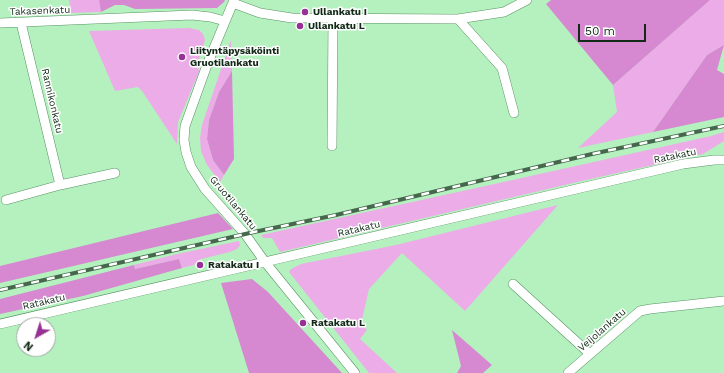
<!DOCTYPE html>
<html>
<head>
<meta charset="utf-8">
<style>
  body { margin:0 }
  #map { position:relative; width:724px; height:373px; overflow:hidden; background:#b5f1bf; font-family:"Work Sans",sans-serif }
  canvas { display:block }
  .north { position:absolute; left:16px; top:317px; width:40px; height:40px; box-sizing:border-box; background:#fff; border:1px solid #a0aaa2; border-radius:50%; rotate:219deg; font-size:11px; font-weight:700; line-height:16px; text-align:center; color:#122a17 }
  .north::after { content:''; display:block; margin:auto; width:14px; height:18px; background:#983195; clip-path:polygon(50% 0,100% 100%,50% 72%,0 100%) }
  .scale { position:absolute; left:578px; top:24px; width:68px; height:18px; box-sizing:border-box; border:2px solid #122a17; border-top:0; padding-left:5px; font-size:12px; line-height:14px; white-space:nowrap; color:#122a17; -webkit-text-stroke:3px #fff; paint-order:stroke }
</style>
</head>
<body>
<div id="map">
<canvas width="724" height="373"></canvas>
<div class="north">N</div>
<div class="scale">50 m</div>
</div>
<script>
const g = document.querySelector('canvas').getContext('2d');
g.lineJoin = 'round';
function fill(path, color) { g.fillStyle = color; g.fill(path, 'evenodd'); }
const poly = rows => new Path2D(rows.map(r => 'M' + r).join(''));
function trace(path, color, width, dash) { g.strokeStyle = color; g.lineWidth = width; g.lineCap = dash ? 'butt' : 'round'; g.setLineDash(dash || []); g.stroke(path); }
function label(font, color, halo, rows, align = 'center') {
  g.font = font + ' "Work Sans",sans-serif'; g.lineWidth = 3; g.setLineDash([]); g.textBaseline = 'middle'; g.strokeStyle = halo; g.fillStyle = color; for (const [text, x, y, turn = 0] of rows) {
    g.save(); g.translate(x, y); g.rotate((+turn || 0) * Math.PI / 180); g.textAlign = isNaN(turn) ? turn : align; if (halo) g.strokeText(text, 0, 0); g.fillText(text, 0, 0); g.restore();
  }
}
fill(poly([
  [69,0,99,0,101,12,71,13],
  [710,0,724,0,724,45,707,55,653,132,578,148,617,112,613,85],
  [189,28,199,30,203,34,205,40,198,63,199,72,178,122,177,144,142,91,138,87,115,91,89,31],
  [231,40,232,71,219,92,209,120,207,139,213,160,224,175,220,182,207,165,201,151,200,138,202,125],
  [724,132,724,141,703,154,586,180,280,252,272,238,263,238,261,235,499,183,711,136],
  [558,205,465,311,402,253,369,289,361,324,367,330,360,339,397,373,369,373,289,272,291,269,301,264,396,245],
  [239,241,240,245,237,249,230,252,201,259,194,265,182,268,179,259,135,269,134,265,177,254]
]), '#ecace7');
fill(poly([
  [99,0,225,0,224,2,217,8,135,9,124,5,115,5,101,12],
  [551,0,710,0,613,85,546,4],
  [724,45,717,70,724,74,724,117,653,132,707,55],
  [232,71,234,159,224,175,213,160,207,139,209,120,219,92],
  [218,213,233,229,0,283,0,266],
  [179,259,182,268,83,296,0,314,0,299,134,265,135,269],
  [252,279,268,292,342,373,249,373,221,283],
  [452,330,492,365,483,373,457,373,461,366]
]), '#d688d1');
const minor = poly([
  [234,0,207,65,185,126,184,140,186,152,191,167,205,189,245,234,265,262,355,373],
  [233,3,260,13,292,18,458,19,504,12,527,0],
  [458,19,502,68,514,113],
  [0,23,192,15,210,17,225,21],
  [21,23,60,185],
  [332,146,333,18],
  [6,200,60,185,115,173],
  [513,284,590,354],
  [0,324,683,164,714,160,724,160],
  [568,373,640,311,650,309,724,301]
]);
trace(minor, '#599264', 10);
trace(minor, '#fff', 9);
const rail = poly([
  [0,290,254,232,336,215,592,154,724,126]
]);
trace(rail, '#45684c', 4);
trace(rail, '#fff', 2.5, [8]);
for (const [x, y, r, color] of [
  [305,12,4,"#983195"],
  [300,26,4,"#983195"],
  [182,57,4,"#983195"],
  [200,265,4,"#983195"],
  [303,323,4,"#983195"]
]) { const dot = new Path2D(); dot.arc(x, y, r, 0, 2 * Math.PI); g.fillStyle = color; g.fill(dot); trace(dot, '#fff', 1.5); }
label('10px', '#122a17', '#fff', [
  ["Takasenkatu",40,11,-2],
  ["Rannikonkatu",52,101,77],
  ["Ratakatu",675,156,-12],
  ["Gruotilankatu",233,203,50],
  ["Ratakatu",359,229,-13],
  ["Ratakatu",44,302,-13],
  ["Veijolankatu",602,330,-41]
]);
label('bold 10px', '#122a17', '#fff', [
  ["Ullankatu I",313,12],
  ["Ullankatu L",308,26],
  ["Liityntäpysäköinti",190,51],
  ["Gruotilankatu",190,63],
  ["Ratakatu I",208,265],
  ["Ratakatu L",311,323]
], 'left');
</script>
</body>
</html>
